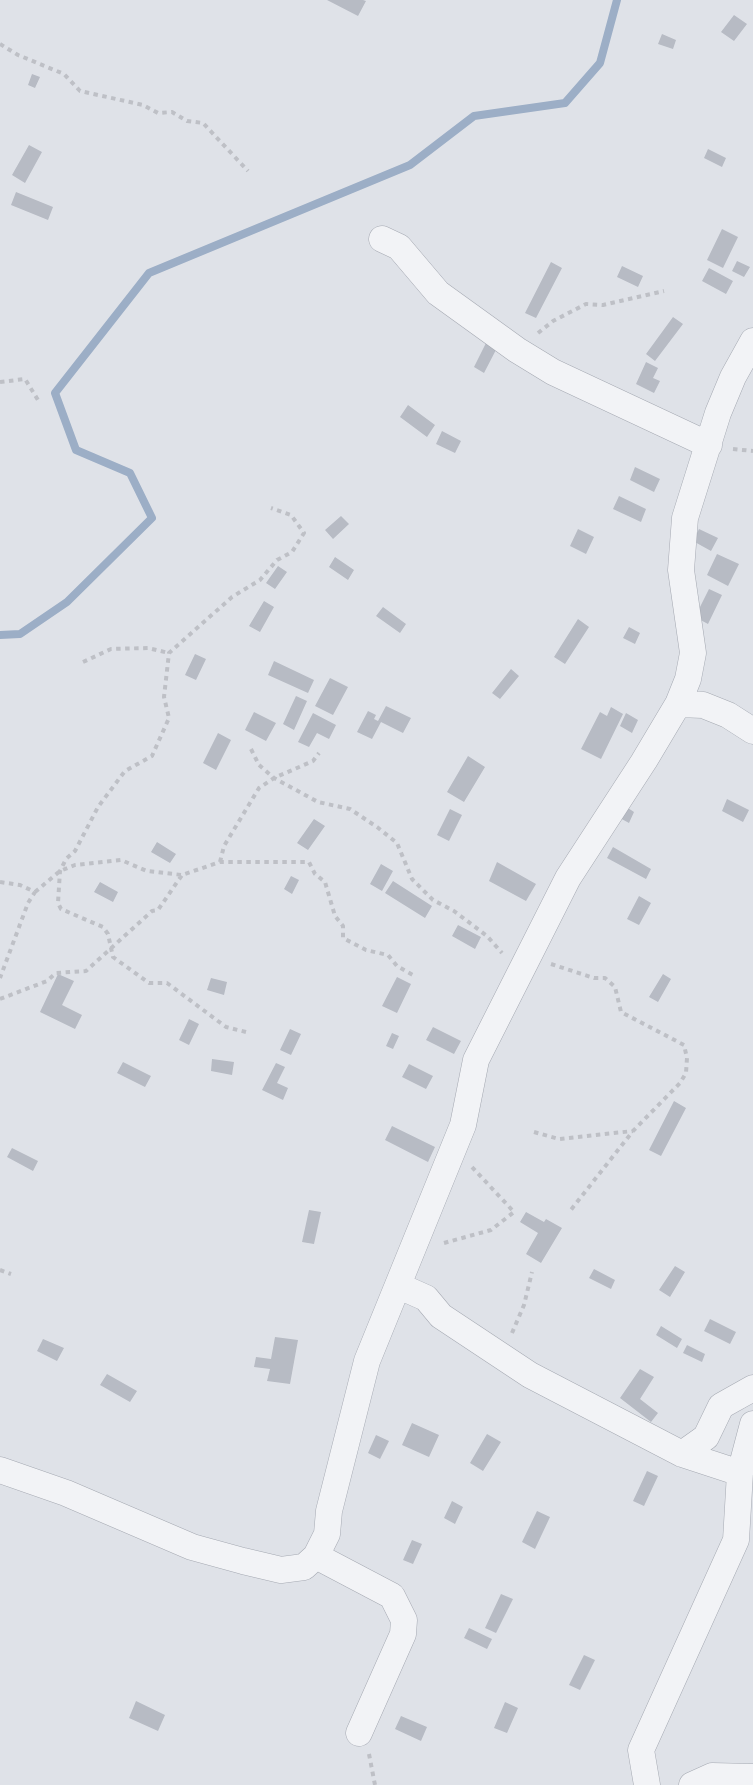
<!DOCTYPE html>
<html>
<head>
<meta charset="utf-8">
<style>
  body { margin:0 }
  canvas { display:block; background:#dfe2e8 }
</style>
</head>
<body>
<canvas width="753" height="1785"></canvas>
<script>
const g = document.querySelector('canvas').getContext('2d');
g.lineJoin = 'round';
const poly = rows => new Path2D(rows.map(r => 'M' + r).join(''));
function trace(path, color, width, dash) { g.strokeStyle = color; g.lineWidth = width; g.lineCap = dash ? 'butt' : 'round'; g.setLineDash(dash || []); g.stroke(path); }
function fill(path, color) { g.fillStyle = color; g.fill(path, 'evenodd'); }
trace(poly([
  [0,635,20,634,67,602,152,518,130,473,76,450,55,393,149,273,410,165,474,116,565,103,600,63,617,0]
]), '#9caec6', 8);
fill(poly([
  [327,0,363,0,366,1,358,16],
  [734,15,747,24,734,41,721,32],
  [662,34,676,40,673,49,658,44],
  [32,74,40,77,35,88,28,85],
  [29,145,42,152,25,183,12,175],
  [708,149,726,158,722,167,704,158],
  [16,192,53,207,48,220,11,205],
  [722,229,738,237,723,268,707,260],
  [737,261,750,267,744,277,732,271],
  [551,262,562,268,536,318,525,313],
  [622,266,643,276,638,287,617,277],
  [709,268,733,281,726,294,702,281],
  [673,317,683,324,655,361,646,354],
  [487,341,498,346,484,373,474,367],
  [646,362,658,368,653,378,660,381,654,393,636,384],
  [408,405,435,425,427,437,400,417],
  [442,431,461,441,455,453,436,444],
  [635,467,660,479,654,492,630,480],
  [619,496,646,509,641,522,613,509],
  [341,516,349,524,333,539,325,530],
  [578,529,594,537,586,554,570,546],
  [699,529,718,538,711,551,693,541],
  [717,554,739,564,728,586,707,575],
  [335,557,354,570,348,580,329,567],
  [278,566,287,572,275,589,266,583],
  [709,589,722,595,708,624,695,617],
  [264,601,274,607,260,632,249,626],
  [383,607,406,624,400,633,376,616],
  [578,619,589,627,565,664,554,657],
  [629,627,640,633,635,644,623,638],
  [195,654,206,659,196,680,185,675],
  [274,661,314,680,308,693,268,675],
  [511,669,519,676,500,699,492,693],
  [330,678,348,687,333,715,315,706],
  [296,696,307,701,294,730,283,724],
  [386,706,411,718,403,733,381,722,372,739,357,732,368,711,376,715,374,719,378,721],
  [611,707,623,714,601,759,581,749,600,712,607,716],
  [254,712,276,723,266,741,245,730],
  [313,713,336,725,329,739,317,733,309,747,298,742],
  [626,713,638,720,632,733,620,726],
  [218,733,231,740,216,770,203,763],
  [468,756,485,767,464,802,447,792],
  [727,799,749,810,743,822,722,811],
  [625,806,634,812,629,823,618,817],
  [450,809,462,815,449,841,437,835],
  [314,819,325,826,308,850,297,843],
  [157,842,176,854,170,863,151,852],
  [613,847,651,869,646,879,607,858],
  [497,862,536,884,526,901,489,881],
  [381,864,393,871,382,891,370,884],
  [291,876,299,880,292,894,284,889],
  [393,881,432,906,425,918,385,893],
  [100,882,118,892,113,902,94,892],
  [639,896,651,903,639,925,627,919],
  [458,925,481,937,475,949,452,936],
  [58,974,74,981,62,1005,82,1015,75,1029,40,1012],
  [663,974,671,979,658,1002,649,997],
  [397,977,411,984,397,1013,382,1006],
  [211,978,227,982,224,995,207,990],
  [189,1019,199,1024,189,1045,179,1040],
  [433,1027,461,1041,454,1054,426,1040],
  [290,1029,301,1034,291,1055,280,1050],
  [392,1033,399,1036,393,1049,386,1046],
  [212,1059,234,1062,232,1075,211,1071],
  [123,1062,151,1076,145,1087,117,1073],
  [276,1063,285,1067,277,1083,288,1088,283,1100,262,1090],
  [409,1064,433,1076,426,1089,402,1077],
  [674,1101,686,1108,661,1156,649,1150],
  [392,1126,435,1147,428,1162,385,1140],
  [12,1148,38,1161,33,1171,7,1157],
  [309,1210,321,1212,314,1244,302,1242],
  [526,1212,544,1222,546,1219,562,1228,541,1263,526,1254,538,1233,520,1222],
  [675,1266,685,1272,670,1297,659,1290],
  [594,1269,615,1280,611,1289,589,1278],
  [710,1319,736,1332,730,1344,704,1331],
  [661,1326,682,1339,677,1348,656,1335],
  [275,1337,298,1340,290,1384,267,1381,270,1369,254,1367,256,1357,271,1359],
  [43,1339,64,1348,57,1361,37,1351],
  [687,1345,705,1354,702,1362,683,1353],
  [640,1369,654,1377,640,1399,658,1413,651,1422,620,1398],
  [107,1374,137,1391,130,1402,100,1385],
  [412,1423,439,1435,429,1457,402,1445],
  [487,1434,501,1442,483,1471,470,1463],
  [376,1435,389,1441,380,1459,368,1453],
  [647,1471,658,1476,644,1506,633,1501],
  [452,1501,463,1507,455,1524,444,1518],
  [537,1511,550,1517,535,1549,522,1542],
  [412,1540,422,1544,413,1564,403,1560],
  [501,1594,513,1599,496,1633,485,1628],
  [469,1628,492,1639,487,1649,464,1638],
  [584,1655,595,1660,580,1690,569,1685],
  [136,1701,165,1715,158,1731,129,1718],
  [505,1702,518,1708,507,1733,494,1728],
  [401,1716,427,1727,421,1741,395,1729]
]), '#b7bbc4');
const minor = poly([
  [382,239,399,247,438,293,517,350,553,372,709,445],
  [678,704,703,705,728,715,753,731],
  [399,1286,426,1298,441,1316,530,1375,682,1454,740,1473],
  [682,1454,706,1437,721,1406,753,1388],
  [0,1470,66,1493,192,1547,243,1561,281,1570,304,1567,316,1556,327,1534,329,1511,367,1361,463,1125,476,1060,568,878,644,761,678,704,688,679,693,653,681,570,685,518,718,413,733,377,753,341],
  [316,1556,392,1596,404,1620,403,1634,359,1733],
  [647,1785,641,1750,736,1540,740,1473,753,1424],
  [692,1785,712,1776,753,1777]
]);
trace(minor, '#a5a9b2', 27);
trace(poly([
  [0,44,18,55,64,74,80,91,143,105,158,113,172,112,187,121,203,123,248,171],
  [538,333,553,321,586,304,603,305,664,291],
  [0,382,25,379,38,400],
  [733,449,753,451],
  [83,662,111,649,148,648,169,653],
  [251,749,259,765,274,778,318,802,350,809,377,827,397,843,412,879,433,900,454,911,487,936,502,953],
  [220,862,224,846,259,788,274,778,313,761,319,753],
  [0,882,20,885,35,892,28,903,0,978],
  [35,892,60,871,75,865,121,860,147,871,182,875,220,862,309,862,315,874,325,882,335,916,343,926,343,938,366,950,388,955,397,966,413,975],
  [551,964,594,978,605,978,615,987,621,1012,684,1045,687,1058,686,1073,680,1083,633,1131,570,1211],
  [0,999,47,981,56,973,86,971,152,911,158,910,182,875],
  [246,1032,226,1027,167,983,149,983,113,957,108,934,103,927,61,909,58,903,60,871,66,859,75,851,98,807,125,771,152,756,169,718,164,697,169,653,232,597,260,580,277,560,292,552,304,533,291,515,271,508],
  [534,1132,559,1139,633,1131],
  [444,1243,491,1230,514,1212,472,1167],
  [0,1270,11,1274],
  [512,1333,524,1305,532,1272],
  [369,1754,375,1785]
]), '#bec0c6', 4, [4.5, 4.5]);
trace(minor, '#f2f3f6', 26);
</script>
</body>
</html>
